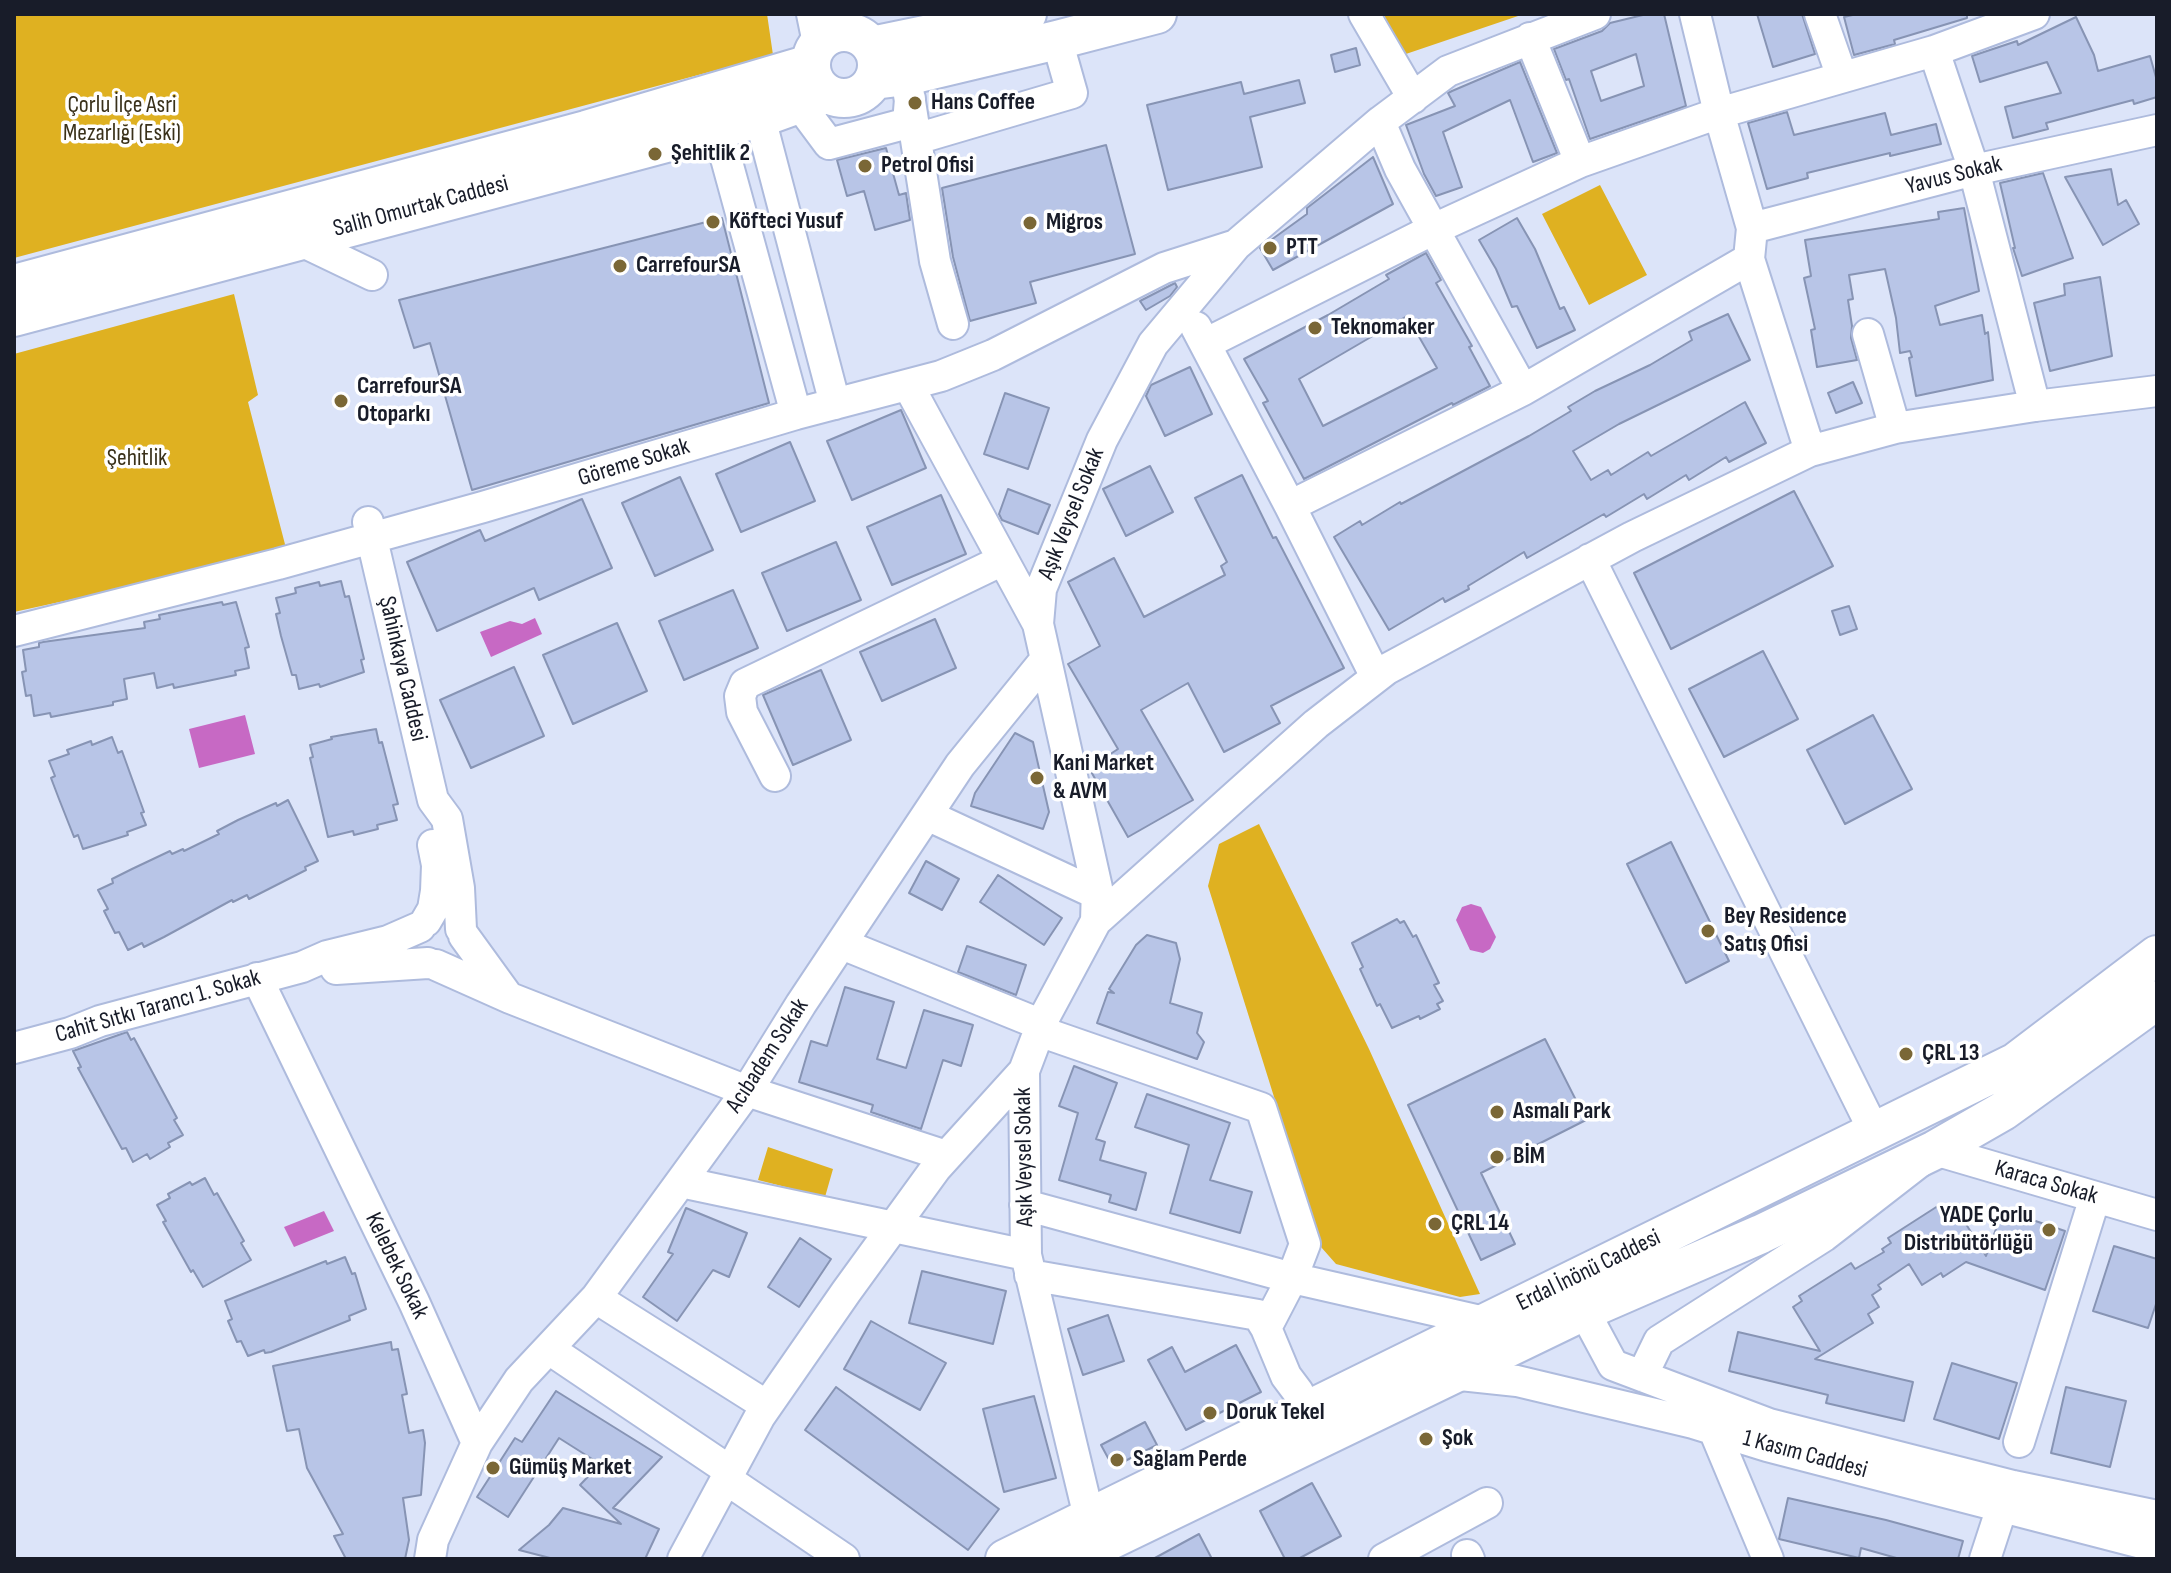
<!DOCTYPE html>
<html>
<head>
<meta charset="utf-8">
<style>
  body { margin:0 }
  #map { position:relative; width:2171px; height:1573px; overflow:hidden; background:#dce4f9; font-family:"Sofia Sans Condensed",sans-serif }
  canvas { display:block }
  .frame { position:absolute; inset:0; border:16px solid #181c29; pointer-events:none }
</style>
</head>
<body>
<div id="map">
<canvas width="2171" height="1573"></canvas>
<div class="frame"></div>
</div>
<script>
const g = document.querySelector('canvas').getContext('2d');
g.lineJoin = 'round';
function fill(path, color) { g.fillStyle = color; g.fill(path, 'evenodd'); }
const poly = rows => new Path2D(rows.map(r => 'M' + r).join(''));
function trace(path, color, width, dash) { g.strokeStyle = color; g.lineWidth = width; g.lineCap = dash ? 'butt' : 'round'; g.setLineDash(dash || []); g.stroke(path); }
function label(font, color, halo, rows, align = 'center') {
  g.font = font + ' "Sofia Sans Condensed",sans-serif'; g.lineWidth = 7; g.setLineDash([]); g.textBaseline = 'middle'; g.strokeStyle = halo; g.fillStyle = color; for (const [text, x, y, turn = 0] of rows) {
    g.save(); g.translate(x, y); g.rotate((+turn || 0) * Math.PI / 180); g.textAlign = isNaN(turn) ? turn : align; if (halo) g.strokeText(text, 0, 0); g.fillText(text, 0, 0); g.restore();
  }
}
fill(poly([
  [14,14,767,14,773,55,14,258],
  [1374,14,1524,14,1400,56],
  [1600,185,1647,275,1589,305,1542,214],
  [234,294,258,395,248,402,287,552,14,612,14,354],
  [1259,824,1369,1049,1480,1294,1460,1297,1336,1264,1321,1247,1208,886,1219,844],
  [768,1147,833,1169,825,1197,758,1180]
]), '#dfb121');
fill(poly([
  [535,618,542,634,491,657,480,632,510,621,522,624],
  [245,715,255,754,199,768,189,729],
  [1471,904,1481,907,1496,937,1490,949,1483,953,1470,950,1456,920,1462,907],
  [324,1211,334,1231,294,1247,284,1227]
]), '#c769c4');
const building = poly([
  [1647,14,1664,14,1686,106,1590,139,1569,79,1566,80,1554,49,1602,31,1610,23,1647,14],
  [1636,54,1644,86,1601,101,1591,71,1636,54],
  [1757,14,1802,14,1815,54,1773,67,1757,14],
  [1857,14,1967,14,1967,18,1894,40,1895,44,1854,55,1844,17,1857,14],
  [2076,17,2094,55,2098,71,2150,56,2157,81,2157,97,2134,104,2133,100,2046,123,2048,129,2013,138,2005,107,2061,93,2047,62,1980,82,1972,56,2017,41,2018,45,2076,17],
  [1356,48,1360,65,1335,72,1331,55,1356,48],
  [1520,62,1557,153,1533,162,1510,100,1443,132,1462,187,1436,196,1424,174,1406,125,1455,106,1448,93,1452,91,1520,62],
  [1299,80,1305,103,1250,117,1262,167,1168,190,1147,105,1241,82,1244,94,1299,80],
  [1787,112,1794,135,1885,113,1891,135,1936,124,1941,144,1890,156,1890,153,1807,173,1808,178,1767,189,1748,123,1787,112],
  [1106,145,1135,254,1030,282,1036,303,970,321,953,257,942,188,1106,145],
  [886,148,899,195,906,193,910,220,875,230,864,191,847,196,837,160,886,148],
  [1373,157,1393,204,1273,270,1260,248,1307,214,1307,208,1373,157],
  [2111,169,2118,205,2126,200,2139,224,2103,245,2065,177,2111,169],
  [2043,173,2073,258,2022,276,2013,248,2015,248,2000,183,2043,173],
  [1964,208,1979,291,1935,306,1940,325,1982,315,1985,334,1988,332,1993,380,1916,396,1909,358,1912,357,1910,351,1900,353,1896,318,1885,269,1849,275,1853,299,1848,300,1852,326,1851,338,1857,360,1817,367,1811,330,1815,329,1804,278,1811,276,1805,240,1939,219,1938,212,1964,208],
  [722,218,769,403,472,490,430,343,414,348,399,300,722,218],
  [1517,218,1535,249,1560,309,1564,307,1575,330,1537,348,1517,306,1512,307,1496,269,1479,240,1517,218],
  [1426,253,1441,280,1436,283,1472,346,1469,347,1490,386,1453,405,1452,403,1304,479,1263,403,1268,401,1244,359,1328,315,1389,279,1386,275,1426,253],
  [1407,316,1437,368,1323,426,1299,379,1407,316],
  [2100,277,2112,356,2050,371,2034,303,2065,295,2064,284,2100,277],
  [1175,283,1177,287,1170,296,1146,310,1140,301,1175,283],
  [1728,314,1750,360,1619,424,1573,451,1591,480,1608,470,1611,475,1648,452,1651,456,1745,402,1766,443,1729,462,1726,457,1689,480,1686,475,1647,499,1644,494,1606,517,1604,514,1527,558,1524,552,1468,586,1469,589,1445,602,1443,598,1389,630,1334,537,1360,521,1362,525,1400,502,1401,504,1529,436,1571,411,1568,407,1595,391,1650,365,1692,340,1689,332,1728,314],
  [1190,367,1212,414,1165,436,1146,396,1151,385,1190,367],
  [1853,382,1862,403,1836,413,1828,393,1853,382],
  [1005,393,1049,408,1028,469,984,454,1005,393],
  [901,410,926,468,852,500,827,441,901,410],
  [790,442,815,501,741,532,716,474,790,442],
  [1150,466,1173,512,1126,536,1103,489,1150,466],
  [1242,475,1273,538,1276,537,1344,668,1271,706,1280,723,1224,752,1188,683,1141,710,1193,800,1128,837,1089,768,1118,749,1068,664,1100,646,1068,582,1114,558,1144,617,1225,575,1221,566,1227,562,1195,498,1242,475],
  [680,477,713,550,655,576,622,503,680,477],
  [1008,489,1050,505,1038,534,1002,520,999,514,1008,489],
  [1794,491,1833,566,1671,649,1634,573,1794,491],
  [941,495,966,554,892,585,867,527,941,495],
  [582,499,612,568,539,600,534,588,437,631,407,562,480,530,485,541,582,499],
  [836,542,861,600,787,631,762,573,836,542],
  [341,581,345,597,349,596,364,659,361,660,364,672,320,687,319,684,299,689,296,675,292,675,281,636,276,614,280,613,276,598,296,593,295,588,319,582,320,586,341,581],
  [733,590,758,648,684,680,659,621,733,590],
  [222,602,223,605,236,602,249,647,245,648,249,668,235,671,236,675,174,688,173,684,157,688,154,673,124,679,127,699,113,702,113,705,51,717,50,713,34,716,31,695,26,696,22,672,26,671,23,650,39,647,39,643,43,642,145,628,144,622,160,619,159,615,222,602],
  [1849,606,1857,629,1840,635,1832,611,1849,606],
  [935,619,956,668,882,701,860,652,935,619],
  [617,623,647,691,573,724,543,655,617,623],
  [1763,651,1798,719,1724,757,1689,689,1763,651],
  [514,667,544,736,471,768,440,700,514,667],
  [821,670,851,740,793,765,763,695,821,670],
  [1873,715,1912,789,1845,824,1807,750,1873,715],
  [376,729,379,743,382,742,398,804,393,805,397,820,377,825,378,829,354,835,353,831,328,837,310,758,313,757,310,745,332,739,331,737,376,729],
  [1015,733,1033,742,1049,812,1043,829,971,806,975,793,1015,733],
  [112,737,118,753,122,751,144,812,141,813,146,825,127,832,128,835,83,849,78,835,74,837,59,799,51,778,55,776,49,761,69,754,67,750,91,741,92,745,112,737],
  [288,800,318,861,305,867,306,870,249,899,247,895,233,902,232,900,164,937,144,947,142,943,128,950,119,932,115,933,104,911,108,909,98,890,113,883,112,879,132,869,170,851,172,854,183,849,184,851,219,834,217,831,238,820,276,803,277,806,288,800],
  [1671,842,1729,961,1686,983,1627,864,1671,842],
  [926,861,959,879,942,910,909,893,926,861],
  [998,875,1062,918,1044,945,980,902,998,875],
  [1397,919,1400,923,1404,921,1413,937,1416,935,1439,983,1434,985,1443,1001,1437,1004,1440,1009,1420,1019,1419,1016,1392,1028,1380,1004,1377,1006,1360,969,1363,967,1352,943,1397,919],
  [1147,935,1176,943,1180,959,1170,1003,1202,1013,1197,1033,1204,1042,1197,1059,1097,1023,1108,992,1114,993,1109,989,1136,945,1147,935],
  [967,946,1026,965,1016,995,958,972,967,946],
  [845,987,894,1002,877,1059,906,1068,924,1010,973,1025,961,1066,943,1060,921,1129,871,1112,873,1105,799,1082,811,1041,827,1046,845,987],
  [127,1032,131,1040,134,1038,177,1118,174,1120,183,1135,168,1143,170,1147,150,1159,147,1154,133,1162,126,1148,122,1149,78,1068,81,1067,73,1051,127,1032],
  [1545,1039,1586,1120,1481,1173,1515,1244,1481,1260,1408,1105,1545,1039],
  [1074,1066,1117,1083,1096,1139,1105,1142,1100,1160,1146,1173,1136,1210,1109,1202,1111,1195,1059,1180,1078,1113,1059,1106,1074,1066],
  [1147,1094,1230,1123,1210,1180,1252,1192,1240,1233,1170,1213,1189,1145,1135,1127,1147,1094],
  [205,1178,214,1195,217,1193,244,1241,241,1243,251,1260,203,1287,193,1270,191,1272,163,1222,166,1221,157,1205,170,1198,168,1194,190,1182,192,1185,205,1178],
  [1941,1204,1945,1211,1954,1205,1986,1256,2003,1210,2065,1231,2045,1290,1966,1262,1943,1277,1941,1273,1922,1285,1909,1264,1878,1285,1881,1289,1872,1295,1879,1307,1868,1314,1873,1323,1815,1359,1913,1382,1904,1421,1826,1403,1828,1395,1729,1371,1738,1332,1820,1351,1793,1307,1802,1301,1799,1296,1851,1263,1855,1269,1884,1252,1882,1249,1891,1243,1888,1238,1941,1204],
  [686,1208,747,1233,729,1277,713,1270,677,1321,643,1297,673,1254,668,1252,686,1208],
  [800,1238,831,1259,799,1307,768,1287,800,1238],
  [2114,1246,2157,1259,2157,1301,2148,1328,2093,1311,2114,1246],
  [345,1257,352,1274,355,1273,366,1309,349,1316,350,1320,271,1352,265,1353,264,1350,248,1356,241,1341,237,1342,228,1321,232,1319,225,1301,326,1261,327,1264,345,1257],
  [922,1271,1006,1291,993,1344,909,1323,922,1271],
  [1108,1315,1124,1361,1083,1375,1068,1329,1108,1315],
  [871,1321,946,1363,920,1410,844,1369,871,1321],
  [391,1342,392,1350,398,1349,407,1394,402,1395,409,1433,423,1430,425,1443,421,1495,403,1498,409,1540,405,1559,346,1559,334,1536,343,1534,307,1468,299,1429,287,1431,273,1366,391,1342],
  [1236,1345,1261,1392,1186,1430,1148,1360,1172,1347,1185,1372,1236,1345],
  [1952,1363,2017,1383,1999,1439,1934,1419,1952,1363],
  [836,1387,999,1509,968,1550,805,1430,836,1387],
  [2066,1387,2126,1401,2110,1467,2051,1453,2066,1387],
  [556,1391,662,1457,613,1508,659,1529,645,1559,554,1559,519,1550,549,1525,563,1508,621,1524,580,1485,600,1464,559,1438,508,1517,477,1497,515,1438,522,1442,556,1391],
  [1034,1396,1056,1478,1004,1492,983,1409,1034,1396],
  [1145,1422,1157,1445,1113,1467,1101,1445,1145,1422],
  [1312,1483,1341,1536,1298,1559,1285,1559,1260,1511,1312,1483],
  [1788,1498,1886,1520,1963,1541,1958,1559,1900,1559,1861,1548,1859,1558,1779,1539,1788,1498],
  [1199,1534,1212,1559,1153,1559,1199,1534]
]);
fill(building, '#b8c5e7');
trace(building, '#8794b4', 2);
const minor = poly([
  [812,14,818,43],
  [1364,14,1413,98],
  [1695,14,1719,113,1752,228,1749,259,1810,451],
  [1820,14,1842,77],
  [1530,38,1580,162],
  [1934,51,1974,170,2035,406],
  [906,76,935,261,953,324],
  [800,105,829,144,908,123,910,99],
  [760,118,835,404],
  [1380,122,1400,169,1523,390],
  [718,129,796,414],
  [916,139,1072,93,1057,40],
  [1752,228,1974,170,2157,130],
  [299,240,372,275],
  [1196,327,1290,506,1376,677],
  [1868,334,1895,428],
  [1205,344,1434,229,1580,162,1719,113,1934,51,2034,14],
  [908,385,1038,624],
  [1290,506,1523,390,1749,259],
  [368,522,433,800,447,819,459,888,461,929],
  [1590,559,1874,1131],
  [14,631,278,564,483,507,796,414,941,376,993,355,1164,268,1236,245],
  [775,776,742,712,740,696,745,684,1003,560],
  [927,815,1097,894],
  [426,921,433,909,436,891,437,865,433,845],
  [1096,921,1316,724,1387,669,1632,537,1810,451,1895,428,2035,406,2157,391],
  [464,936,506,994],
  [842,944,1042,1025],
  [436,965,510,998,747,1091,946,1156],
  [336,969,428,963],
  [257,978,414,1302,477,1443,433,1540,430,1559],
  [14,1048,70,1033,100,1021,302,967,327,956,388,941,420,927],
  [681,1182,1026,1255],
  [1025,1205,1292,1278,1305,1244,1261,1108,1039,1031],
  [1030,1275,1258,1315,1266,1328,1286,1376,1298,1392,1305,1410],
  [596,1298,767,1406],
  [1584,1311,1613,1365,1769,1424,2013,1486,2157,1516],
  [1266,1328,1292,1278,1485,1322],
  [549,1349,730,1471],
  [1451,1374,1517,1381,1693,1423,1767,1446,2157,1547],
  [1642,1376,1659,1341,1824,1236,1935,1150,2157,1215],
  [1713,1416,1714,1430,1768,1559],
  [2019,1442,2095,1197],
  [477,1443,519,1380,596,1298,747,1091,801,1004,960,765,1046,659],
  [726,1479,844,1559],
  [1098,1535,1089,1517,1026,1255,1024,1071,1044,1018,1096,921,1097,888,1038,624,1041,589,1102,440,1153,344,1236,245,1380,122,1448,71,1595,14],
  [1467,1555,1469,1559],
  [683,1559,760,1416,846,1292,936,1168,1024,1071],
  [1384,1559,1487,1503],
  [1985,1559,2002,1507]
]);
const major = poly([
  '811 65a33 33 0 1 1 66 0a33 33 0 1 1-66 0Z',
  [871,46,1027,14],
  [874,80,906,76,1057,40,1157,14],
  [14,284,586,130,810,64],
  [14,317,760,118,826,94],
  [1005,1559,2016,1062,2157,955],
  [1071,1559,1584,1311,1761,1234,1935,1150,2003,1111,2157,1000]
]);
trace(minor, '#aebbdd', 34);
trace(major, '#aebbdd', 42);
trace(minor, '#fff', 30);
trace(major, '#fff', 38);
for (const [x, y, r, color] of [
  [915,103,8,"#7a6736"],
  [655,154,8,"#7a6736"],
  [865,166,8,"#7a6736"],
  [713,222,8,"#7a6736"],
  [1030,223,8,"#7a6736"],
  [1270,248,8,"#7a6736"],
  [620,266,8,"#7a6736"],
  [1315,328,8,"#7a6736"],
  [341,401,8,"#7a6736"],
  [1037,778,8,"#7a6736"],
  [1708,931,8,"#7a6736"],
  [1906,1054,8,"#7a6736"],
  [1497,1112,8,"#7a6736"],
  [1497,1157,8,"#7a6736"],
  [1435,1224,8,"#7a6736"],
  [2049,1230,8,"#7a6736"],
  [1210,1413,8,"#7a6736"],
  [1426,1439,8,"#7a6736"],
  [1117,1460,8,"#7a6736"],
  [493,1468,8,"#7a6736"]
]) { const dot = new Path2D(); dot.arc(x, y, r, 0, 2 * Math.PI); g.fillStyle = color; g.fill(dot); trace(dot, '#fff', 3); }
label('bold 24px', '#181c29', '#fff', [
  ["Hans Coffee",931,103],
  ["Şehitlik 2",671,154],
  ["Petrol Ofisi",881,166],
  ["Köfteci Yusuf",729,222],
  ["Migros",1046,223],
  ["PTT",1286,248],
  ["CarrefourSA",636,266],
  ["Teknomaker",1331,328],
  ["CarrefourSA",357,387],
  ["Otoparkı",357,415],
  ["Kani Market",1053,764],
  ["& AVM",1053,792],
  ["Bey Residence",1724,917],
  ["Satış Ofisi",1724,945],
  ["ÇRL 13",1922,1054],
  ["Asmalı Park",1513,1112],
  ["BİM",1513,1157],
  ["YADE Çorlu",2033,1216,"right"],
  ["Distribütörlüğü",2033,1244,"right"],
  ["ÇRL 14",1451,1224],
  ["Doruk Tekel",1226,1413],
  ["Şok",1442,1439],
  ["Sağlam Perde",1133,1460],
  ["Gümüş Market",509,1468]
], 'left');
label('24px', '#3a311a', '#fff', [
  ["Çorlu İlçe Asri",122,106],
  ["Mezarlığı (Eski)",122,134],
  ["Şehitlik",137,459]
]);
label('24px', '#181c29', '#fff', [
  ["Yavus Sokak",1954,176,-14],
  ["Salih Omurtak Caddesi",421,207,-15],
  ["Göreme Sokak",634,463,-17],
  ["Aşık Veysel Sokak",1072,514,-68],
  ["Şahinkaya Caddesi",402,669,77],
  ["Cahit Sıtkı Tarancı 1. Sokak",158,1007,-16],
  ["Acıbadem Sokak",768,1056,-57],
  ["Aşık Veysel Sokak",1025,1157,-91],
  ["Karaca Sokak",2046,1183,16],
  ["Kelebek Sokak",396,1266,64],
  ["Erdal İnönü Caddesi",1589,1271,-26],
  ["1 Kasım Caddesi",1805,1455,15]
]);
</script>
</body>
</html>
